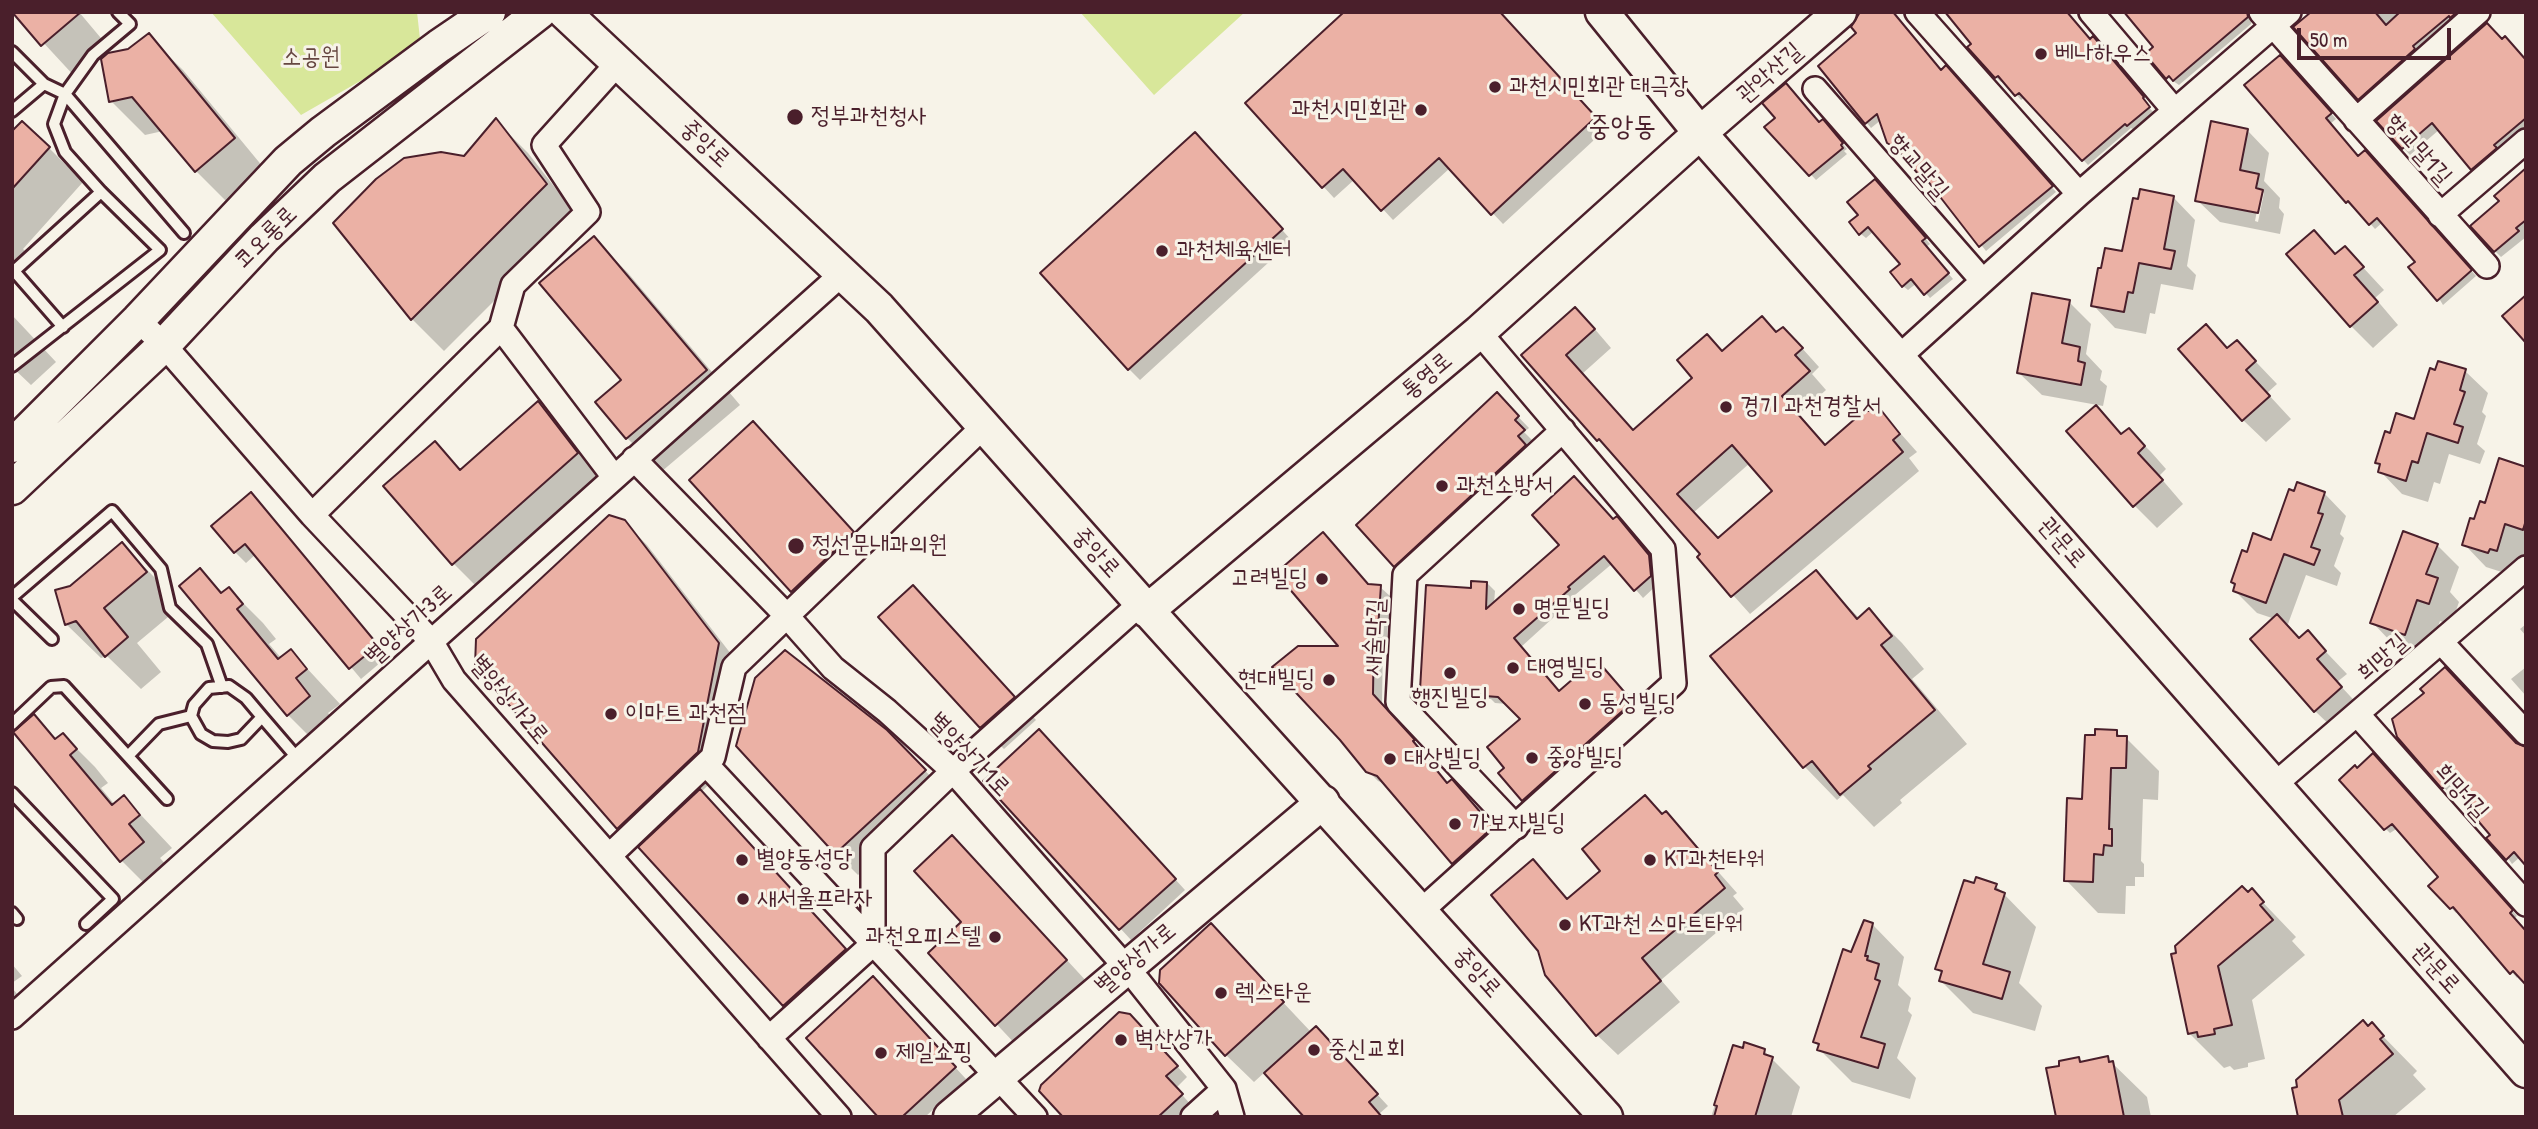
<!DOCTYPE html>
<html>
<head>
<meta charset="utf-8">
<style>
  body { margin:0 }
  #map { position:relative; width:2538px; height:1129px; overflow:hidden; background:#f7f3e8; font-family:"Patrick Hand",sans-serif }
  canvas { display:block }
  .frame { position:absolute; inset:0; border:14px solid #4a1f2b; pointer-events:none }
  .scale { position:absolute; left:2297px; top:28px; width:154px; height:32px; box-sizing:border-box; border:4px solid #4a1f2b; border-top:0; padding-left:9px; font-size:21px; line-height:24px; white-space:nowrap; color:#4a1f2b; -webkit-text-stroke:5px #f7f3e8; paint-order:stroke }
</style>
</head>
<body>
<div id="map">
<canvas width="2538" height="1129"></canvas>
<div class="frame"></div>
<div class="scale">50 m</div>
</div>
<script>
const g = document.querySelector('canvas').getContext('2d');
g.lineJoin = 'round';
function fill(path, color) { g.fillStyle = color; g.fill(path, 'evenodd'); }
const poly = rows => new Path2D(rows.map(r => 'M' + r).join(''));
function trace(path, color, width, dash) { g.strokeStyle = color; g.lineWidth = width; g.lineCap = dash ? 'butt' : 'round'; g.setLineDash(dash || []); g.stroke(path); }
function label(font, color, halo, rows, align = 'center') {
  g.font = font + ' "Patrick Hand","Poor Story",sans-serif'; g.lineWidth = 6; g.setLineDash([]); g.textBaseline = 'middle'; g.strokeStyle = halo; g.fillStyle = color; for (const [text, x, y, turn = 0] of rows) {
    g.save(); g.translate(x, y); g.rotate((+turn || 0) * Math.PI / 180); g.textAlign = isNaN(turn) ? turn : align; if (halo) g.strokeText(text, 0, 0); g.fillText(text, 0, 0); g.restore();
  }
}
fill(poly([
  [211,12,417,12,420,39,369,76,301,115],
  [1080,12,1245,12,1154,95]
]), '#d8e79a');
fill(poly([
  [15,12,79,12,111,50,104,55,129,51,148,36,183,70,268,173,230,205,196,171,163,131,145,135,111,101,102,57,77,79],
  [1499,12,1606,129,1503,224,1450,168,1393,220,1355,179,1334,198,1247,104],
  [2125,12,2253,12,2251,24,2179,85,2167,77,2156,47],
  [2312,12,2457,12,2460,15,2364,103,2359,99],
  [2493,31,2522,57,2526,54,2526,129,2499,152,2479,175,2440,129,2410,155,2379,121],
  [2090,41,2098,43,2148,103,2146,104,2154,113,2134,130,2131,128,2088,165,2025,97,2021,100,2004,80,2001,82,1996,77,1969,47],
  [2285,62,2336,119,2330,124,2358,158,2370,157,2476,276,2443,305,2417,262,2383,222,2375,229,2354,205,2352,207,2347,202],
  [1820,66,1951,73,2056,192,1986,251,1933,184,1931,186,1926,181,1881,120,1871,128],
  [496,121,528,153,578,217,444,351,412,319,336,223,465,158],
  [1819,124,1828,126,1847,149,1844,151,1847,154,1816,180,1767,127],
  [2247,130,2269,153,2264,181,2280,198,2279,208,2284,214,2280,234,2220,222,2197,200],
  [2261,190,2264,193,2258,222,2255,221],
  [12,134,49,148,83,182,23,249,30,256,12,273],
  [1206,145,1292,241,1140,380,1129,369],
  [2526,172,2526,237,2501,257,2495,251,2502,202],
  [1880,186,1930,244,1926,247,1953,279,1930,298,1917,283,1908,290,1903,286,1902,264,1874,231,1866,238,1861,234,1860,215],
  [2173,197,2195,220,2187,266,2196,275,2193,290,2161,284,2155,314,2150,313,2146,334,2115,328,2093,305,2124,254],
  [2314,232,2337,255,2345,248,2384,290,2375,298,2398,325,2373,348,2351,326],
  [594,239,628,273,740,405,661,472,627,438,623,380],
  [2069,302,2091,324,2086,354,2102,371,2100,380,2107,386,2103,406,2042,395,2019,373],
  [12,315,56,362,31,385,12,367],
  [2206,326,2229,349,2237,342,2277,384,2267,393,2291,419,2266,442,2243,420],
  [1593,327,1611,348,1582,374,1634,432,1723,353,1777,334,1801,347,1819,367,1812,374,1826,390,1799,414,1827,446,1877,407,1917,452,1909,458,1919,471,1750,614,1699,557,1702,555,1523,356],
  [1750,463,1774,491,1718,540,1693,513],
  [2465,371,2488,393,2482,412,2486,416,2477,444,2485,451,2480,464,2449,454,2440,484,2434,482,2428,502,2402,494,2380,471,2381,466,2377,462,2391,435,2415,421,2437,372],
  [1496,394,1529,428,1524,432,1534,442,1406,576,1396,565],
  [538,403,572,437,611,488,487,597,453,563,435,443,462,471],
  [2096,407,2123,435,2129,430,2151,452,2166,469,2159,476,2183,504,2157,528,2134,505],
  [764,434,864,544,803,602,692,480],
  [2526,468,2526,551,2519,573,2511,575,2486,567,2464,544,2487,505],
  [2324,493,2346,516,2340,534,2344,538,2334,566,2341,573,2337,586,2306,575,2288,624,2283,622,2300,639,2308,633,2347,674,2337,682,2363,710,2338,733,2315,711,2275,619,2257,613,2235,591,2248,554,2272,542],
  [262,506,387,657,361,679,256,554,246,563,235,552],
  [1614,521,1624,526,1657,565,1658,584,1643,598,1613,563,1575,595,1576,597,1521,647,1559,693,1604,669,1633,703,1628,708,1634,715,1531,808,1501,773,1507,768,1522,720,1507,704,1495,703,1491,699,1430,697,1422,690,1472,590,1487,583,1495,591,1494,604],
  [624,522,647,545,741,667,720,774,701,792,856,961,795,1016,642,849,618,828,477,665],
  [122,544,156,579,180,607,137,643,161,672,141,689,107,656,101,658,66,624,71,587],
  [2437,545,2459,567,2450,592,2459,602,2451,625,2440,621,2427,657,2394,645,2372,622],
  [200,570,224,594,229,589,263,623,276,639,269,644,282,659,291,651,340,704,328,713,343,731,322,749,288,715],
  [1815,572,1860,619,1869,610,1902,643,1924,669,1912,679,1967,744,1900,800,1902,803,1874,827,1843,795,1837,800,1805,767,1712,657],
  [1369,586,1380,587,1390,596,1387,638,1383,638,1382,705,1423,751,1421,752,1448,784,1461,791,1502,838,1463,873,1387,785,1378,781,1367,770,1342,648],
  [935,609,1036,720,1004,749,981,727],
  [2526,624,2526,636,2520,629],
  [2526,667,2526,696,2511,679],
  [34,717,57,740,63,735,95,767,108,783,101,788,115,805,124,797,172,848,160,858,175,875,154,893,121,860],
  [886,731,947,793,858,875,836,853],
  [2116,732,2123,738,2126,738,2159,771,2158,800,2143,799,2141,861,2144,864,2144,877,2135,877,2135,886,2126,886,2125,914,2098,913,2066,880,2084,801],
  [2398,737,2515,744,2520,857,2512,864,2474,807,2456,786,2449,793],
  [1050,742,1185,890,1131,940,985,781],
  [2378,761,2517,916,2514,919,2519,975,2517,978,2459,911,2456,913,2431,886,2441,878,2398,828,2390,833,2385,828,2357,770],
  [1666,813,1737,893,1733,896,1744,909,1661,980,1680,1002,1618,1055,1597,1035,1546,974,1533,861,1569,900],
  [975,860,1088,983,1018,1047,930,953,964,922],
  [1996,886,2036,927,2019,983,2042,1006,2035,1031,1973,1013,1941,981,1943,974,1937,969],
  [2252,891,2296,937,2292,941,2305,955,2252,1000,2265,1059,2248,1063,2248,1067,2234,1070,2230,1066,2224,1068,2189,1033,2178,954],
  [1872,924,1904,957,1898,985,1911,998,1908,1011,1912,1015,1897,1058,1916,1078,1910,1099,1852,1082,1819,1049,1820,1047,1815,1042,1852,954],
  [1211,926,1311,1032,1326,1039,1388,1106,1379,1114,1265,1072,1254,1082,1226,1055,1160,983],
  [12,964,22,976,12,983],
  [12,988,25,1003,12,1014],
  [883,989,966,1079,925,1117,880,1117],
  [2372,1025,2417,1071,2413,1075,2426,1089,2393,1117,2299,1117,2299,1088],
  [1141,1027,1187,1077,1176,1088,1192,1106,1181,1117,1065,1117],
  [1734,1047,1744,1050,1764,1051,1800,1087,1791,1117,1711,1117],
  [2107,1058,2147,1097,2151,1117,2058,1117,2061,1067,2078,1059,2082,1063]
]), '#0003');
const building = poly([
  [12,12,81,12,41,46,12,12],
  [1344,12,1500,12,1596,117,1491,215,1439,158,1381,211,1343,169,1322,188,1245,103,1344,12],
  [1860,12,1893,12,1941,70,1946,65,2053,186,1979,247,1927,180,1925,182,1896,148,1887,143,1877,114,1865,124,1818,66,1856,33,1851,27,1860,12],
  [1945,12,2067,12,2090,39,2093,36,2144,97,2143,98,2150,107,2127,126,2125,124,2082,161,2019,93,2015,96,1998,76,1995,78,1967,47,1971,44,1945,12],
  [2124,12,2247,12,2248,17,2173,81,2169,76,2166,79,2145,54,2153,47,2124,12],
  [2311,12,2375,12,2386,25,2400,12,2457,12,2450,18,2449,16,2413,46,2415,49,2358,100,2293,27,2311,12],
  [2487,23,2502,39,2505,36,2526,60,2526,118,2494,145,2497,148,2471,170,2432,123,2402,149,2376,121,2487,23],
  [149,33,235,138,195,172,132,97,109,102,101,59,108,53,128,49,149,33],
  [2280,55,2332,113,2326,118,2358,156,2365,150,2472,270,2437,301,2408,267,2415,262,2377,218,2369,225,2348,201,2346,203,2244,85,2280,55],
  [1786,83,1819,122,1823,119,1843,143,1841,145,1843,148,1809,176,1764,127,1775,118,1762,103,1786,83],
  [496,118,547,184,411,320,333,223,376,179,404,158,441,152,464,156,496,118],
  [22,121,50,147,12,189,12,131,22,121],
  [2211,121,2248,129,2240,170,2259,174,2256,188,2263,190,2258,213,2195,201,2211,121],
  [1195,132,1283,229,1128,370,1040,273,1195,132],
  [2526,168,2526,220,2516,228,2519,231,2494,252,2470,226,2499,201,2494,196,2526,168],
  [1875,179,1926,238,1922,241,1949,273,1924,295,1911,279,1902,287,1890,272,1900,264,1868,227,1859,235,1849,222,1858,215,1847,202,1875,179],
  [2140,189,2174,196,2164,249,2175,251,2171,269,2139,263,2133,293,2128,292,2124,312,2091,306,2098,268,2101,268,2105,248,2122,251,2133,198,2138,199,2140,189],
  [2314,230,2335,254,2345,246,2364,267,2354,275,2378,302,2350,327,2286,254,2314,230],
  [594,236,707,370,626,439,595,402,621,380,539,283,594,236],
  [2032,293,2070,300,2062,343,2080,347,2078,361,2085,363,2081,385,2017,373,2032,293],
  [2526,295,2526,343,2502,316,2526,295],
  [1575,307,1595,329,1566,355,1633,430,1692,378,1677,360,1707,334,1722,351,1762,316,1776,332,1783,327,1803,348,1795,355,1810,371,1782,396,1825,445,1864,411,1869,411,1877,405,1900,434,1893,440,1903,452,1731,597,1697,557,1700,554,1599,439,1597,441,1521,355,1575,307],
  [1732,445,1772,491,1718,538,1677,494,1732,445],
  [2206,324,2227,348,2237,340,2256,361,2246,370,2270,396,2242,421,2178,349,2206,324],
  [2438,361,2466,369,2460,390,2465,392,2454,424,2463,427,2458,443,2427,433,2418,463,2412,461,2406,481,2378,472,2380,464,2375,463,2385,431,2390,433,2396,413,2414,419,2430,368,2435,370,2438,361],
  [1497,392,1519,416,1515,420,1525,430,1518,436,1526,445,1394,567,1356,525,1497,392],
  [538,401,578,453,452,565,383,486,435,441,460,470,538,401],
  [2096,405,2121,434,2129,428,2145,446,2138,453,2163,480,2133,507,2066,431,2096,405],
  [753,421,854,532,791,592,689,480,753,421],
  [2499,458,2526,467,2526,520,2523,530,2505,524,2497,551,2490,549,2488,553,2462,545,2470,518,2474,519,2480,501,2485,503,2499,458],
  [1574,476,1613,519,1617,516,1649,555,1651,576,1634,591,1604,556,1568,587,1570,589,1514,638,1559,691,1596,659,1627,695,1622,699,1628,706,1522,801,1498,773,1504,768,1487,747,1520,719,1498,697,1485,696,1485,692,1420,690,1426,585,1471,588,1471,581,1487,582,1486,609,1559,545,1532,515,1574,476],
  [2297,482,2325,492,2318,513,2323,514,2311,547,2320,550,2314,565,2284,554,2266,603,2233,591,2235,584,2231,582,2242,550,2247,552,2253,533,2271,540,2289,489,2294,491,2297,482],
  [251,492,378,645,349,669,245,544,234,553,211,526,251,492],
  [609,515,625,520,719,643,698,752,617,829,475,666,476,639,609,515],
  [2403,531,2438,544,2426,574,2438,578,2429,604,2417,600,2405,635,2370,623,2403,531],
  [1323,532,1368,584,1381,585,1378,629,1374,629,1373,694,1415,740,1413,741,1447,783,1452,779,1493,827,1452,864,1377,776,1366,772,1340,740,1272,667,1298,646,1338,646,1276,573,1323,532],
  [122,542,147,572,104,608,128,637,105,657,76,621,65,625,55,590,70,586,122,542],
  [200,568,221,593,229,587,243,604,237,609,278,659,291,649,307,669,296,678,310,696,287,716,179,586,200,568],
  [1816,570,1857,619,1869,608,1892,636,1881,645,1935,710,1868,766,1871,769,1840,795,1812,761,1803,768,1710,656,1816,570],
  [913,585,1015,697,980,728,878,617,913,585],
  [2277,614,2299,638,2308,630,2326,651,2317,659,2342,687,2314,712,2250,639,2277,614],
  [785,650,887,730,926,770,835,854,736,746,755,678,785,650],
  [2445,667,2516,743,2526,747,2526,866,2514,852,2506,860,2486,838,2490,835,2468,809,2472,806,2450,782,2442,789,2397,737,2392,719,2424,693,2420,689,2445,667],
  [34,714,55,739,63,733,77,749,70,755,112,805,124,795,140,815,129,824,144,842,120,862,13,732,34,714],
  [1039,729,1176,879,1119,930,983,781,1039,729],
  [2095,729,2117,730,2117,736,2127,736,2126,768,2111,768,2109,829,2112,829,2112,846,2104,845,2103,855,2094,854,2093,882,2064,881,2067,798,2082,799,2085,735,2095,735,2095,729],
  [2373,753,2513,910,2510,913,2526,931,2526,985,2513,971,2510,974,2453,907,2450,909,2428,886,2438,877,2392,824,2384,830,2339,780,2355,765,2357,768,2373,753],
  [700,789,846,949,783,1006,638,847,700,789],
  [1645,795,1662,814,1666,811,1718,872,1715,875,1725,888,1642,958,1661,981,1596,1036,1545,975,1538,951,1491,895,1533,859,1567,899,1600,871,1582,849,1645,795],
  [952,835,1067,960,995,1026,928,953,961,922,914,871,952,835],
  [1976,877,1997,884,1995,889,2005,893,1983,964,2010,972,2002,999,1939,981,1942,971,1935,969,1964,880,1974,883,1976,877],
  [2242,886,2248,892,2252,888,2264,902,2260,905,2273,920,2218,966,2232,1025,2214,1029,2215,1034,2198,1037,2197,1032,2188,1034,2171,954,2176,953,2175,946,2242,886],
  [1864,920,1873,923,1865,956,1868,956,1867,960,1879,964,1875,979,1880,981,1861,1037,1885,1044,1878,1068,1817,1050,1819,1044,1813,1042,1843,949,1851,952,1864,920],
  [1211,923,1284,1002,1225,1056,1159,983,1160,970,1211,923],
  [873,976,956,1067,902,1117,878,1117,806,1038,873,976],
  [1119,1012,1130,1014,1178,1066,1166,1076,1183,1094,1158,1117,1063,1117,1039,1091,1041,1085,1119,1012],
  [2363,1020,2368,1026,2372,1022,2384,1036,2380,1039,2393,1054,2339,1100,2343,1117,2298,1117,2292,1088,2297,1087,2296,1080,2363,1020],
  [1316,1026,1378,1094,1369,1102,1382,1117,1304,1117,1264,1073,1316,1026],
  [1744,1042,1765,1049,1764,1054,1773,1057,1755,1117,1714,1117,1717,1106,1714,1105,1733,1045,1743,1048,1744,1042],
  [2108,1056,2109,1062,2113,1061,2124,1117,2056,1117,2046,1068,2059,1066,2059,1061,2079,1057,2080,1062,2108,1056]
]);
fill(building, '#ebb1a5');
trace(building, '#4a1f2b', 2);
const lane = poly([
  [12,52,44,84],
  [12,111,44,84,65,94,184,233],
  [63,327,14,271,101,192],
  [12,366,160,250,101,192,65,152,54,124,65,94,93,55,130,24,118,12],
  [12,597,112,511,161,569,170,608,207,644,222,687],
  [12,600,52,639],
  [262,717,241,739,228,742,213,741,201,734,191,716,194,705,209,688,229,686,246,698,262,717,299,760],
  [12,724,51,687,64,686,167,799],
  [128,756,159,724,191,716],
  [12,793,113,899,86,924],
  [12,913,17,919]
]);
const street = poly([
  [1917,12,2079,194],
  [2091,12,2175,111],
  [2261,12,2487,266],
  [1815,89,1982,280],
  [2356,120,2478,12],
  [2440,215,2526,141],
  [138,320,164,345,312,515,431,641,454,680,839,1117],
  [501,328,614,477],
  [1899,357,2079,194,2289,12],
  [634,459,786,615,833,668,887,711,953,771,1138,981,1224,1089,1232,1117],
  [312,515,501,328,513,285,588,212,544,145,618,63],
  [2441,642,2526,733],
  [2358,715,2526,904],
  [706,764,1035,1117],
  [2273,786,2526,568],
  [1516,827,1398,702,1405,575,1563,430],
  [609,856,713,757,734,667,983,427],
  [1421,911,1674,683,1663,549,1479,332],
  [12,1017,842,274],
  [769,1038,873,944,873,848,953,771,1141,603],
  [1193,1117,1224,1089]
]);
const secondary = poly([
  [564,12,879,308,1141,603,1606,1117],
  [1602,12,1700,133,2526,1071],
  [12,446,138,320,288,161,323,132,439,46,489,12],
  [12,488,164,345,264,238,327,178,540,12],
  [1147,611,1479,332,1700,133,1840,12],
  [950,1117,1323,802]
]);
trace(lane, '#4a1f2b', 16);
trace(street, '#4a1f2b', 28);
trace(secondary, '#4a1f2b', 37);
trace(lane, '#f7f3e8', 10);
trace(street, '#f7f3e8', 23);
trace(secondary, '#f7f3e8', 32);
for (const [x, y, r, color] of [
  [2041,54,7,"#4a1f2b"],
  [1495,87,7,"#4a1f2b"],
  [1421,110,7,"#4a1f2b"],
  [795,117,9,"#4a1f2b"],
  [1162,251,7,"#4a1f2b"],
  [1726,407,7,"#4a1f2b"],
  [1442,486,7,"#4a1f2b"],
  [796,546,9,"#4a1f2b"],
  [1322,579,7,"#4a1f2b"],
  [1519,609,7,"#4a1f2b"],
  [1513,668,7,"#4a1f2b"],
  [1450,673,7,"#4a1f2b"],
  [1329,680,7,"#4a1f2b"],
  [1585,704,7,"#4a1f2b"],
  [611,714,7,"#4a1f2b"],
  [1532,758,7,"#4a1f2b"],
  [1390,759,7,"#4a1f2b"],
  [1455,824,7,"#4a1f2b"],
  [742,860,7,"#4a1f2b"],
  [1650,860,7,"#4a1f2b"],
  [743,899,7,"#4a1f2b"],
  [1565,925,7,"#4a1f2b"],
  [995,937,7,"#4a1f2b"],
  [1221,993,7,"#4a1f2b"],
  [1121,1040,7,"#4a1f2b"],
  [1314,1050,7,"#4a1f2b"],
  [881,1053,7,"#4a1f2b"]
]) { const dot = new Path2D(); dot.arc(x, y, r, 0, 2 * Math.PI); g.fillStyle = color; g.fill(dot); trace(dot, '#f7f3e8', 2.5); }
label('24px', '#4a1f2b', '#f7f3e8', [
  ["베나하우스",2055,54],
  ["과천시민회관 대극장",1509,87],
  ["과천시민회관",1407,110,"right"],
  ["정부과천청사",811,117],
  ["과천체육센터",1176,251],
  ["경기 과천경찰서",1740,407],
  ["과천소방서",1456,486],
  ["정선문내과의원",812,546],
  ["고려빌딩",1308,579,"right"],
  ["명문빌딩",1533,609],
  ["대영빌딩",1527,668],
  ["현대빌딩",1315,680,"right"],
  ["행진빌딩",1450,698,"center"],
  ["동성빌딩",1599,704],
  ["이마트 과천점",625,714],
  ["중앙빌딩",1546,758],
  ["대상빌딩",1404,759],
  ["가보자빌딩",1469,824],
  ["별양동성당",756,860],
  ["KT과천타워",1664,860],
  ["새서울프라자",757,899],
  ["KT과천 스마트타워",1579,925],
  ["과천오피스텔",981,937,"right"],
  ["렉스타운",1235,993],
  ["벽산상가",1135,1040],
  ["중신교회",1328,1050],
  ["제일쇼핑",895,1053]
], 'left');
label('24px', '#664741', '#f7f3e8', [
  ["소공원",311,58]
]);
label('24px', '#4a1f2b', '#f7f3e8', [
  ["관악산길",1770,73,-41],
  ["중앙로",705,144,43],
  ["향교말1길",2418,150,48],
  ["향교말길",1918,167,49],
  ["코오롱로",266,238,-45],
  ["통영로",1427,376,-40],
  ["관문로",2062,543,49],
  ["중앙로",1096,553,48],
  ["별양상가3로",409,625,-42],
  ["새술막길",1375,637,-87],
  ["희망길",2383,658,-41],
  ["별양상가2로",509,700,50],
  ["별양상가1로",969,755,46],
  ["희망1길",2461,792,48],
  ["별양상가로",1136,959,-40],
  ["관문로",2436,969,48],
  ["중앙로",1477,973,48]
]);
label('28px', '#4a1f2b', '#f7f3e8', [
  ["중앙동",1622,128]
]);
</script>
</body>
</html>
